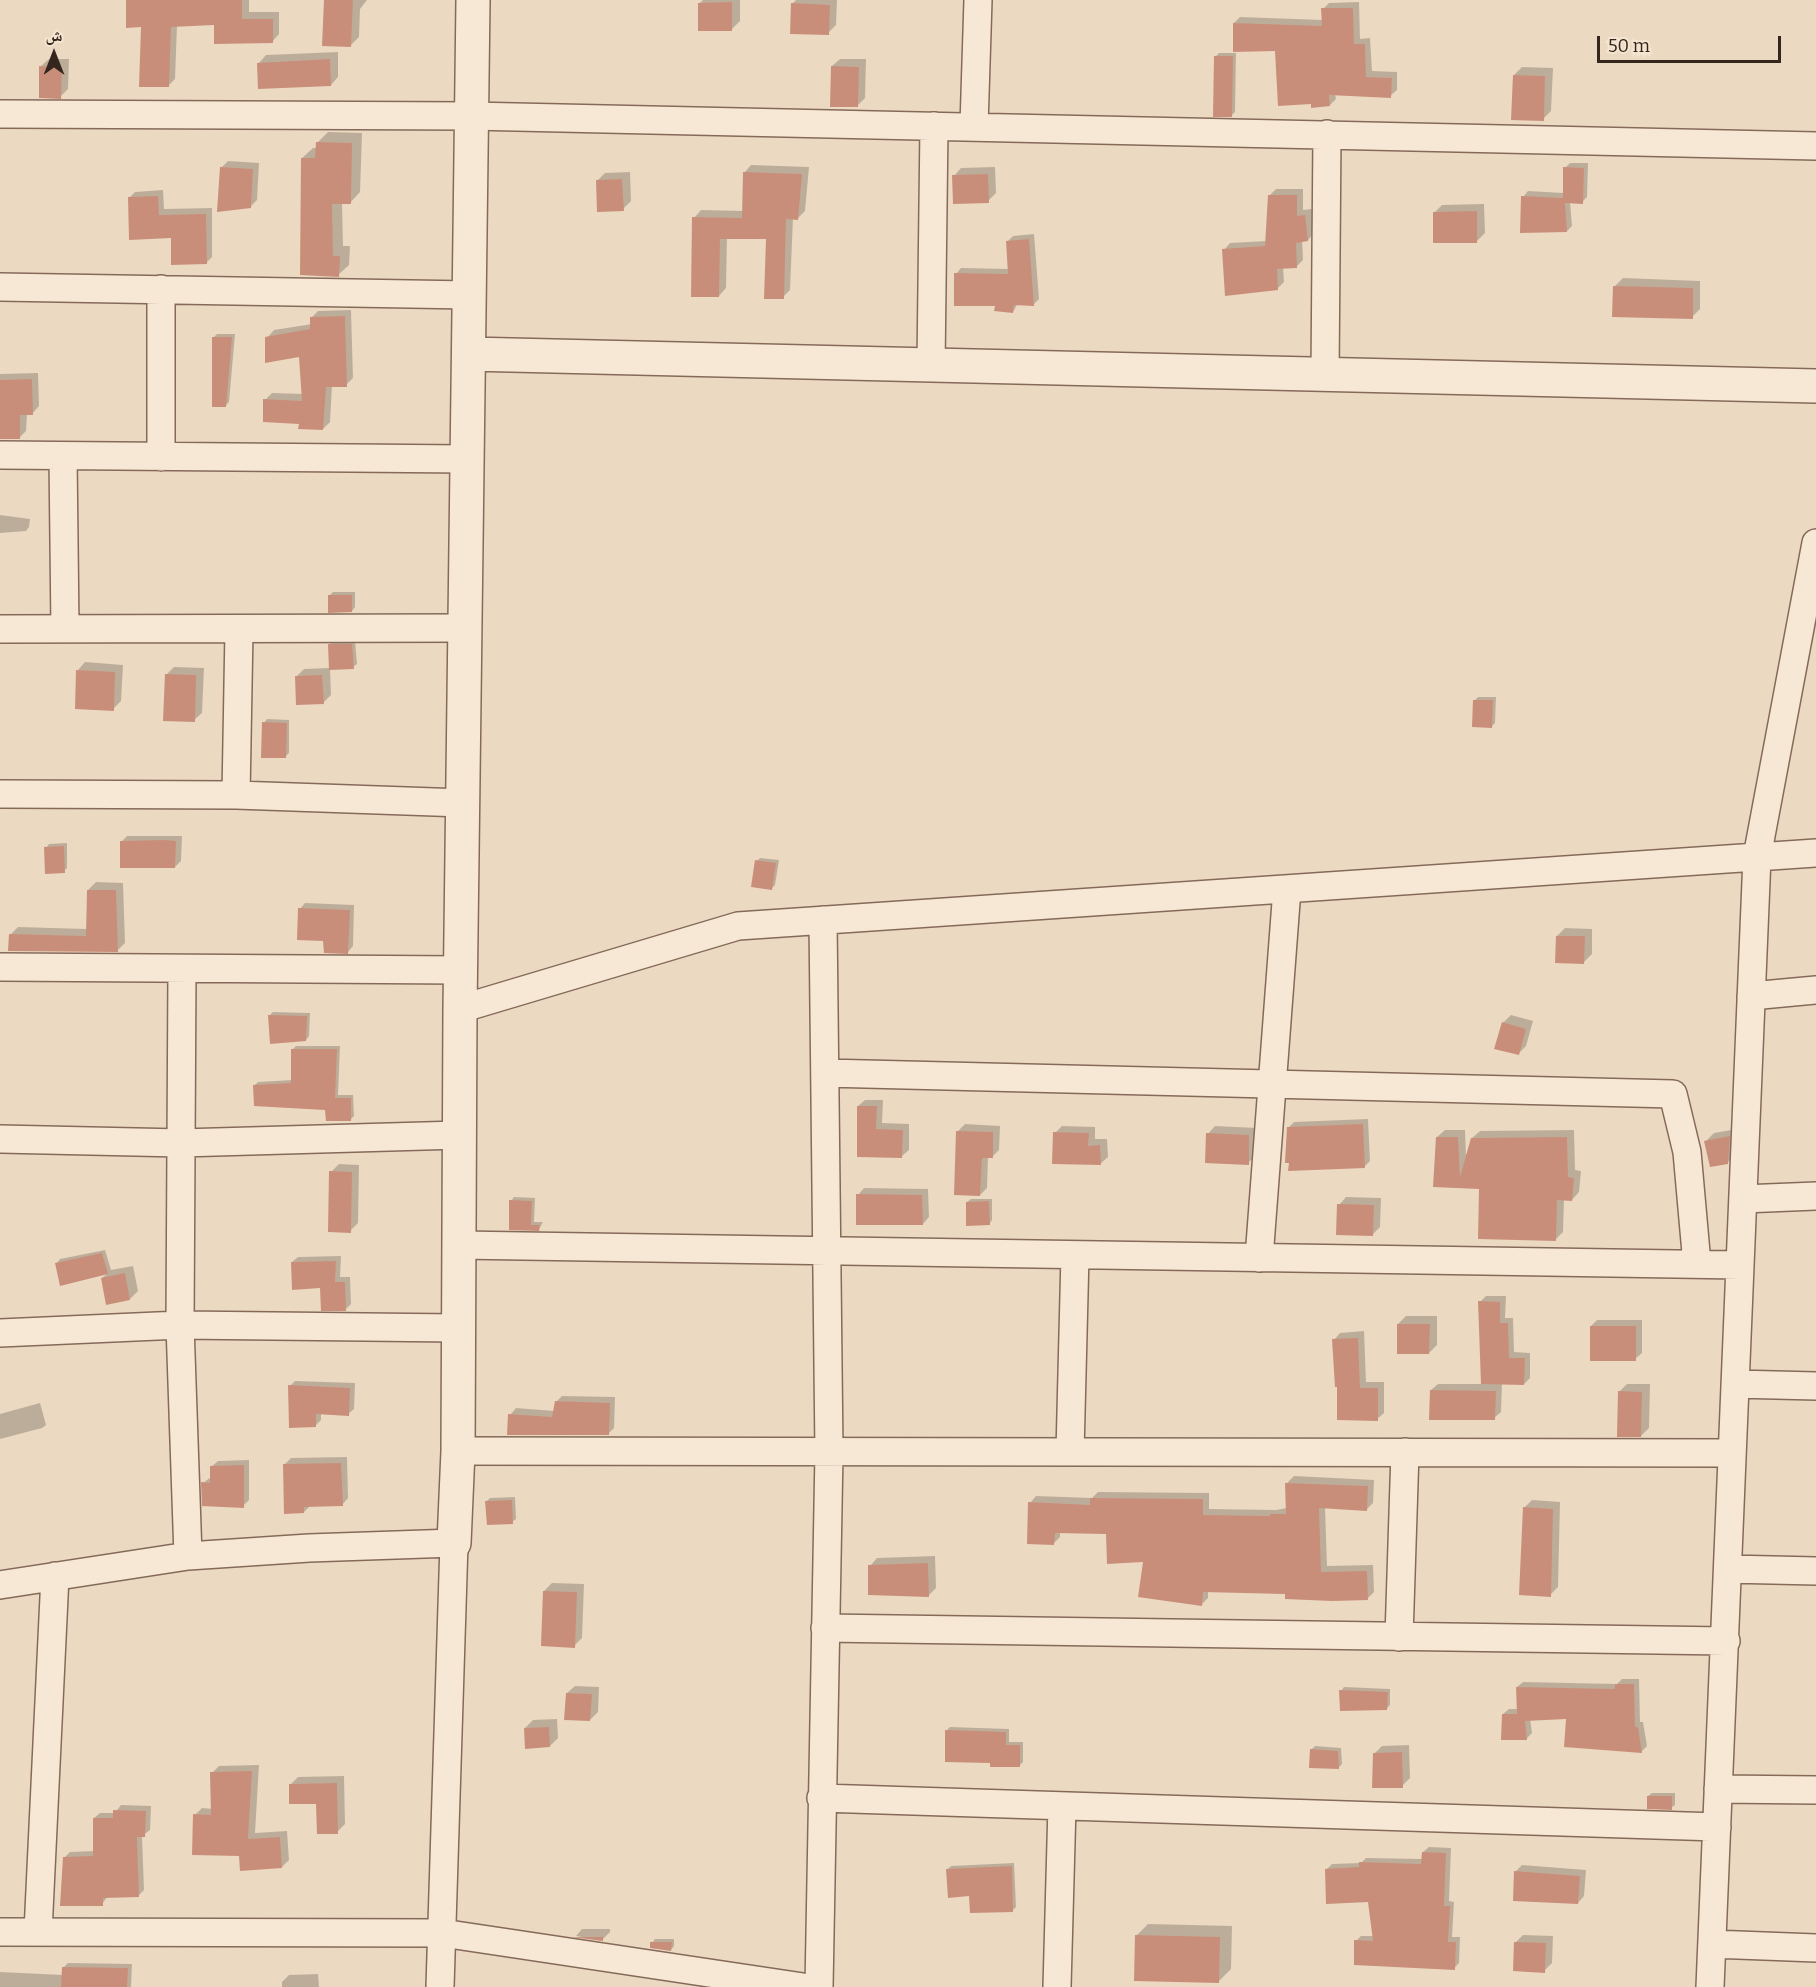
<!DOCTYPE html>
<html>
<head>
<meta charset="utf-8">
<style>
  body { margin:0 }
  #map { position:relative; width:1816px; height:1987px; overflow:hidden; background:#ecd9c2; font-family:Bitter,"Noto Naskh Arabic",serif }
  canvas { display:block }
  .north { position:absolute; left:24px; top:24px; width:60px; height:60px; -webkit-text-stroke:4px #f4e5d1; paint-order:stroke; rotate:0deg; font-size:16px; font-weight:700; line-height:24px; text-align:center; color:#35261d }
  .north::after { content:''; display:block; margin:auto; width:21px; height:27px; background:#35261d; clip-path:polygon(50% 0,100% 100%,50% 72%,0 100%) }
  .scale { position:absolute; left:1597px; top:36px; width:184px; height:27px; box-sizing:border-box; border:3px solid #35261d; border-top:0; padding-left:8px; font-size:18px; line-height:21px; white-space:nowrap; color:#35261d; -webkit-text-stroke:4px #f4e5d1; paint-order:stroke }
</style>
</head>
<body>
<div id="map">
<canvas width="1816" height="1987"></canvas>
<div class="north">ش</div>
<div class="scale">50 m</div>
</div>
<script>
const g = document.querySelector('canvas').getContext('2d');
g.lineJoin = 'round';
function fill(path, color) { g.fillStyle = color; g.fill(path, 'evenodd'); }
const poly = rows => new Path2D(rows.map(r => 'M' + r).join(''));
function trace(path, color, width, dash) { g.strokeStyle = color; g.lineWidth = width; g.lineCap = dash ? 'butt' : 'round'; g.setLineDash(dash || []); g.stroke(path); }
fill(poly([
  [127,0,249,0,249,12,279,12,279,34,272,42,215,23,177,26,175,79,168,86,143,26],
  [325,0,367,0,360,9,359,37,351,45],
  [703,0,740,0,740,21,732,29,700,3],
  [796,0,837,0,836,25,828,33,792,4],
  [1359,2,1360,39,1370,38,1372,71,1397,72,1397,90,1390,96,1335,94,1336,99,1330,105,1312,102,1276,49,1234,23,1240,17,1323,20,1323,9,1329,3],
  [338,52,338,77,331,85,259,63,266,55],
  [1219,53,1236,53,1235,112,1231,116,1216,56],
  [49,59,69,59,68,89,60,97,41,66],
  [840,59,866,59,865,98,857,106,832,66],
  [1522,67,1553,68,1551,111,1543,119,1514,75],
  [328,132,362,133,360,192,350,203,342,202,343,246,350,246,349,265,338,275,302,158,313,148,317,148,317,143],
  [228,161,259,163,257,200,250,207,221,168],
  [1570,163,1588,163,1587,197,1582,202,1570,202,1572,226,1567,231,1523,197,1528,191,1564,193,1565,168],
  [751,165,809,167,805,211,798,218,793,218,790,290,783,297,767,237,727,237,726,288,719,296,694,218,701,210,743,211,744,173],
  [995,167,996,193,988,201,954,176,961,168],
  [630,172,631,201,623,209,597,181,605,173],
  [1276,189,1303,189,1303,210,1312,209,1314,233,1308,240,1302,240,1303,260,1297,266,1283,267,1284,282,1278,288,1224,250,1230,243,1267,241,1270,195],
  [163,190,164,209,212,208,212,257,206,263,129,198,135,192],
  [1484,204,1485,233,1477,241,1434,213,1442,205],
  [1034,234,1039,299,1034,304,1018,303,1013,312,997,305,956,274,961,268,1009,269,1007,242,1013,236],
  [1623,278,1700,281,1700,309,1692,317,1615,286],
  [351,310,353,378,346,385,332,385,330,422,323,429,300,422,265,400,272,393,303,394,301,355,267,338,274,330,312,324,311,318,318,311],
  [217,334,235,334,229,402,225,406,214,337],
  [38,373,39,406,32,414,27,414,26,431,19,438,0,439,0,374],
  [0,515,30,519,29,527,26,531,0,533],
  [333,592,355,592,355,607,352,611,330,595],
  [333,641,355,641,357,664,353,667,330,668,331,695,323,703,296,677,304,669,330,668,329,645],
  [85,662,123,665,121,701,113,709,78,670],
  [174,667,204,668,202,713,194,720,166,675],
  [1478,697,1496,697,1495,723,1492,726,1475,700],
  [267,719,289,720,289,753,285,757,264,723],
  [127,836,182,836,181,861,175,867,121,842],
  [67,843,67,868,64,871,46,848,49,844],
  [760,858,779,860,775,885,772,888,757,861],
  [96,882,123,883,125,943,117,951,10,935,18,927,87,929,88,890],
  [305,903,354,905,353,946,348,952,325,940,300,909],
  [1565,928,1592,929,1592,954,1584,962,1557,936],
  [273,1012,310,1013,309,1036,306,1040,270,1015],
  [1511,1015,1533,1021,1526,1046,1518,1054,1503,1023],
  [296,1046,340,1046,338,1095,353,1095,354,1116,351,1119,327,1108,254,1086,258,1082,292,1080,293,1049],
  [865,1100,883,1100,882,1123,909,1124,909,1150,902,1156,858,1156,858,1106],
  [1368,1119,1370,1161,1364,1167,1289,1127,1294,1122],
  [965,1124,1000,1126,999,1150,992,1157,988,1157,987,1188,980,1195,958,1131],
  [1062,1126,1095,1127,1095,1139,1107,1139,1108,1157,1100,1164,1055,1133],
  [1215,1126,1257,1128,1256,1155,1248,1163,1208,1134],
  [1737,1129,1736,1154,1728,1162,1706,1141,1714,1133],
  [1445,1130,1465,1130,1466,1156,1472,1138,1480,1131,1574,1130,1575,1170,1581,1171,1579,1192,1572,1200,1564,1199,1563,1232,1556,1239,1481,1188,1435,1185,1437,1137],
  [339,1164,359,1165,358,1223,350,1231,331,1172],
  [864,1188,928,1189,929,1217,923,1224,858,1195],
  [514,1197,535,1198,534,1222,543,1222,539,1229,510,1229,511,1201],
  [1346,1197,1381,1198,1380,1227,1372,1235,1339,1205],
  [971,1199,992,1199,992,1220,989,1224,967,1202],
  [105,1250,111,1270,133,1266,138,1291,130,1299,102,1278,108,1273,61,1284,57,1263,60,1259],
  [341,1256,340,1277,350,1277,351,1304,345,1310,292,1262,298,1257],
  [1486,1296,1506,1296,1505,1318,1513,1318,1514,1352,1530,1353,1530,1378,1524,1384,1502,1383,1501,1412,1494,1418,1431,1390,1438,1384,1483,1384,1480,1302],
  [1406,1316,1437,1316,1437,1345,1429,1353,1398,1324],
  [1597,1320,1642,1320,1642,1353,1635,1359,1591,1326],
  [1364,1331,1366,1382,1384,1382,1384,1413,1377,1419,1339,1386,1334,1340,1340,1333],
  [295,1381,355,1383,354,1409,348,1414,321,1413,321,1420,316,1425,290,1386],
  [1627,1384,1650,1384,1649,1428,1641,1436,1619,1392],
  [562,1396,615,1397,614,1428,608,1434,510,1415,516,1408,555,1411,556,1402],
  [40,1403,46,1425,42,1428,0,1439,0,1414],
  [347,1457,348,1498,342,1505,310,1506,304,1512,284,1465,291,1458],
  [249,1460,249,1500,243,1506,203,1483,211,1477,211,1467,218,1461],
  [1294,1476,1374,1480,1373,1503,1366,1510,1325,1507,1327,1566,1373,1565,1374,1592,1368,1598,1208,1590,1208,1598,1201,1605,1107,1533,1060,1532,1060,1537,1054,1543,1030,1503,1036,1496,1092,1498,1098,1492,1209,1493,1209,1509,1276,1510,1287,1508,1287,1483],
  [515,1497,516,1519,512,1522,487,1501,490,1498],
  [1532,1500,1560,1502,1558,1587,1550,1595,1524,1508],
  [935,1556,936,1588,928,1596,870,1566,877,1558],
  [552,1583,584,1584,582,1638,574,1646,544,1591],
  [1622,1679,1639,1679,1640,1722,1643,1722,1647,1746,1641,1752,1568,1717,1530,1719,1532,1733,1526,1739,1503,1714,1509,1709,1518,1709,1517,1687,1523,1682,1617,1684],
  [575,1686,599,1687,598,1712,590,1720,567,1693],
  [1344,1687,1390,1689,1390,1705,1387,1708,1341,1691],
  [557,1719,558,1738,550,1746,525,1728,533,1720],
  [950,1727,1009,1729,1009,1742,1023,1742,1023,1762,1019,1766,992,1761,946,1731],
  [1409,1745,1410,1778,1402,1786,1374,1754,1382,1746],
  [1315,1746,1341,1748,1342,1764,1338,1768,1311,1750],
  [259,1765,255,1833,287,1831,289,1860,282,1867,241,1855,195,1815,202,1808,213,1809,212,1773,219,1766],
  [344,1776,345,1824,337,1832,317,1802,290,1785,298,1777],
  [1652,1793,1675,1793,1675,1805,1671,1808,1648,1796],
  [121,1805,151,1806,150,1830,142,1836,144,1890,138,1896,108,1896,102,1904,64,1858,70,1852,94,1851,94,1818,100,1813,115,1813],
  [1429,1847,1451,1848,1449,1901,1454,1902,1452,1937,1460,1937,1459,1963,1454,1968,1356,1941,1361,1936,1374,1936,1369,1900,1326,1870,1332,1864,1361,1863,1366,1858,1423,1859,1423,1852],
  [1014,1863,1016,1907,1012,1911,970,1895,947,1870,951,1866],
  [1522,1865,1586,1870,1584,1896,1578,1903,1515,1872],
  [1148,1924,1232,1926,1231,1969,1219,1981,1136,1936],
  [582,1929,610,1929,610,1932,602,1940,576,1936],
  [1523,1935,1553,1936,1552,1963,1544,1971,1515,1943],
  [655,1939,674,1939,674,1946,671,1950,652,1943],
  [68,1963,132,1964,131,1987,0,1987,0,1972,63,1975,63,1968],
  [318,1974,319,1987,282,1987,282,1982,289,1975]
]), '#0003');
fill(poly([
  [126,0,242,0,242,19,273,19,273,43,214,44,214,25,171,27,169,87,139,87,141,27,126,28],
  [324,0,353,0,351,47,322,46],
  [732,2,732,31,698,31,698,3],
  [791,3,830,5,829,35,790,34],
  [1321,8,1353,8,1354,44,1365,44,1366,77,1392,78,1391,98,1329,95,1330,106,1311,108,1311,104,1278,106,1275,51,1233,52,1233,23,1322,26],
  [1214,56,1233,56,1232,117,1213,117],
  [330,59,331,86,258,89,257,63],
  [39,66,62,67,61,99,39,98],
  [831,66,859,67,858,107,830,107],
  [1513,75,1545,76,1544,121,1511,120],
  [316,142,352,143,351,204,332,204,333,256,340,256,339,277,300,275,301,158,315,158],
  [220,167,253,169,251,208,217,212],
  [1563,167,1584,168,1583,204,1565,203,1567,232,1520,233,1521,196,1563,198],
  [743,172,802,174,798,220,786,219,784,299,764,299,766,239,720,239,719,297,691,297,692,217,742,218],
  [988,174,989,203,953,204,952,175],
  [622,179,624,211,597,212,596,180],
  [1268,195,1297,195,1297,216,1305,215,1308,241,1296,243,1297,268,1277,269,1278,290,1225,296,1222,249,1265,246],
  [158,196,159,215,206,214,207,264,171,265,171,238,129,240,128,197],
  [1477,211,1477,243,1433,243,1433,212],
  [1029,239,1034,306,1014,305,1013,313,994,311,995,306,954,306,954,273,1008,274,1006,241],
  [1613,286,1693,288,1693,319,1612,317],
  [345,316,347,387,326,387,323,430,298,429,299,424,263,422,263,399,302,401,299,357,265,363,265,337,310,329,310,317],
  [212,337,232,337,226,407,212,407],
  [32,379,33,415,20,415,20,439,0,439,0,380],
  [328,595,352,595,352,612,328,613],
  [328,644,352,644,354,669,329,670],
  [76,670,115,672,114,711,75,709],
  [165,674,196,675,195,722,163,721],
  [322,675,324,704,296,705,295,676],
  [1473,700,1493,700,1492,728,1472,727],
  [262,722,287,723,286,758,261,758],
  [164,840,176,841,175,868,120,868,120,841],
  [64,846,65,873,45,874,44,847],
  [755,860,776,863,772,890,751,887],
  [87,890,116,890,118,952,8,951,9,934,86,936],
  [298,908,350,910,348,954,324,953,323,941,297,940],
  [1556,936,1585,936,1584,964,1555,963],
  [268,1015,307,1016,306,1041,270,1044],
  [1502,1022,1526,1029,1519,1055,1494,1049],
  [291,1049,337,1049,335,1098,351,1098,351,1121,326,1121,325,1110,254,1106,253,1085,291,1083],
  [857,1106,877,1106,876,1129,903,1130,902,1158,857,1157],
  [1363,1124,1365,1168,1288,1171,1289,1163,1285,1163,1287,1127],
  [956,1131,993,1132,993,1158,982,1158,980,1196,954,1195],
  [1053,1132,1089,1133,1088,1146,1100,1145,1101,1165,1052,1164],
  [1206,1133,1249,1135,1249,1165,1205,1163],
  [1730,1136,1728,1164,1710,1167,1704,1141],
  [1436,1137,1458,1137,1460,1177,1471,1138,1567,1137,1568,1177,1574,1178,1572,1201,1557,1200,1556,1241,1478,1239,1479,1189,1433,1187],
  [329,1171,352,1172,351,1233,328,1232],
  [856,1194,922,1195,923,1225,856,1225],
  [509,1200,532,1201,531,1225,540,1225,539,1231,509,1230],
  [989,1201,990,1225,966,1226,966,1202],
  [1337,1204,1374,1205,1373,1236,1336,1235],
  [102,1253,108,1274,60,1286,55,1263],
  [336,1261,335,1282,345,1282,346,1311,321,1311,320,1288,292,1290,291,1262],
  [125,1273,130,1300,106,1305,101,1278],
  [1478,1301,1500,1302,1500,1323,1508,1323,1509,1358,1525,1358,1524,1385,1481,1384],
  [1397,1324,1430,1324,1429,1354,1397,1354],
  [1590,1326,1636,1326,1636,1361,1590,1361],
  [1358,1338,1360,1388,1378,1388,1378,1421,1337,1420,1337,1387,1335,1387,1332,1339],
  [288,1385,350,1388,349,1416,316,1414,316,1427,289,1428],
  [1430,1390,1496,1391,1495,1420,1429,1420],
  [1618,1391,1642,1392,1641,1437,1617,1437],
  [555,1401,610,1403,609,1435,507,1435,508,1414,552,1417],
  [341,1463,343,1506,304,1507,304,1513,284,1514,283,1464],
  [244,1465,244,1508,202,1506,201,1482,210,1483,210,1466],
  [1285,1483,1368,1486,1367,1511,1319,1508,1321,1572,1367,1571,1368,1600,1332,1601,1285,1599,1285,1594,1203,1592,1202,1606,1138,1597,1143,1562,1107,1564,1106,1534,1055,1533,1054,1545,1027,1544,1028,1502,1090,1505,1090,1498,1203,1499,1203,1515,1270,1516,1270,1514,1286,1514],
  [512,1500,513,1524,487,1525,485,1501],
  [1523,1507,1553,1509,1551,1597,1519,1595],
  [928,1563,929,1597,868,1595,868,1565],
  [543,1591,577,1592,575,1648,541,1646],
  [1615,1684,1634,1684,1635,1727,1638,1727,1642,1753,1564,1747,1566,1719,1525,1721,1527,1740,1501,1740,1502,1714,1517,1714,1516,1687,1615,1689],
  [1339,1690,1388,1692,1387,1710,1340,1711],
  [566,1693,592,1694,590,1721,564,1720],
  [549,1727,550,1747,525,1749,524,1728],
  [945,1730,1006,1732,1006,1745,1020,1745,1020,1767,990,1767,990,1763,945,1762],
  [1310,1749,1338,1751,1339,1769,1309,1768],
  [1402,1752,1403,1788,1372,1788,1373,1753],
  [252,1771,248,1839,280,1837,282,1868,240,1871,239,1856,192,1855,193,1814,211,1815,210,1772],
  [337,1783,338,1834,317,1834,316,1804,289,1804,289,1784],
  [1647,1796,1672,1796,1672,1810,1647,1809],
  [113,1810,146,1811,145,1837,137,1837,139,1897,103,1898,103,1906,60,1906,63,1857,93,1856,93,1818,113,1818],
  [1422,1852,1446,1853,1444,1906,1450,1906,1448,1942,1456,1942,1455,1970,1354,1965,1354,1940,1373,1941,1368,1902,1326,1904,1325,1869,1359,1867,1359,1862,1421,1864],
  [1012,1866,1013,1912,970,1913,969,1896,948,1898,946,1869],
  [1514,1871,1580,1876,1578,1904,1513,1901],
  [1135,1935,1220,1937,1219,1983,1134,1981],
  [572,1937,603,1937,603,1941],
  [650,1942,672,1942,671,1951,650,1948],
  [1514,1942,1546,1943,1545,1973,1513,1971],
  [62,1967,128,1968,127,1987,61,1987]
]), '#c98e79');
const minor = poly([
  [0,114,471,116,1816,146],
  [974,126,978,0],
  [0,287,469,295],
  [161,289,161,457],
  [931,365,934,126],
  [1325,374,1327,134],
  [0,455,467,459],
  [63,456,65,629],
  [0,629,465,628],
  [0,794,236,795,463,803],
  [236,795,239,630],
  [0,967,461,970],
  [182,970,180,1325,188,1556],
  [1751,996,1816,990],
  [460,1009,738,926,1816,853],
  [825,1073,1673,1094,1687,1152,1697,1264],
  [0,1139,181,1143,459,1135],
  [1743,1199,1816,1196],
  [459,1245,1740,1265],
  [1259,1258,1287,889],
  [0,1333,180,1325,457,1328],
  [1735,1384,1816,1386],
  [458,1451,1732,1453],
  [1070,1452,1075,1255],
  [1728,1569,1816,1571],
  [0,1585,188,1556,309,1548,454,1543,440,1987],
  [825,1628,1726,1641],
  [1399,1637,1405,1452],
  [1718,1789,1816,1790],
  [821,1798,1717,1827],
  [0,1932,442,1933,803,1987],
  [38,1932,55,1576],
  [1712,1944,1816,1948],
  [819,1987,829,1453,823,920],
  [1057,1987,1062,1806],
  [1710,1987,1757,857,1816,543]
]);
const tertiary = poly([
  [469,354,1816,386],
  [454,1543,458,1451,460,1009,473,0]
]);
trace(minor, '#856a5a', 30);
trace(tertiary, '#856a5a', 36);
trace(minor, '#f7e8d5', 27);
trace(tertiary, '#f7e8d5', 33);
</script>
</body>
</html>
